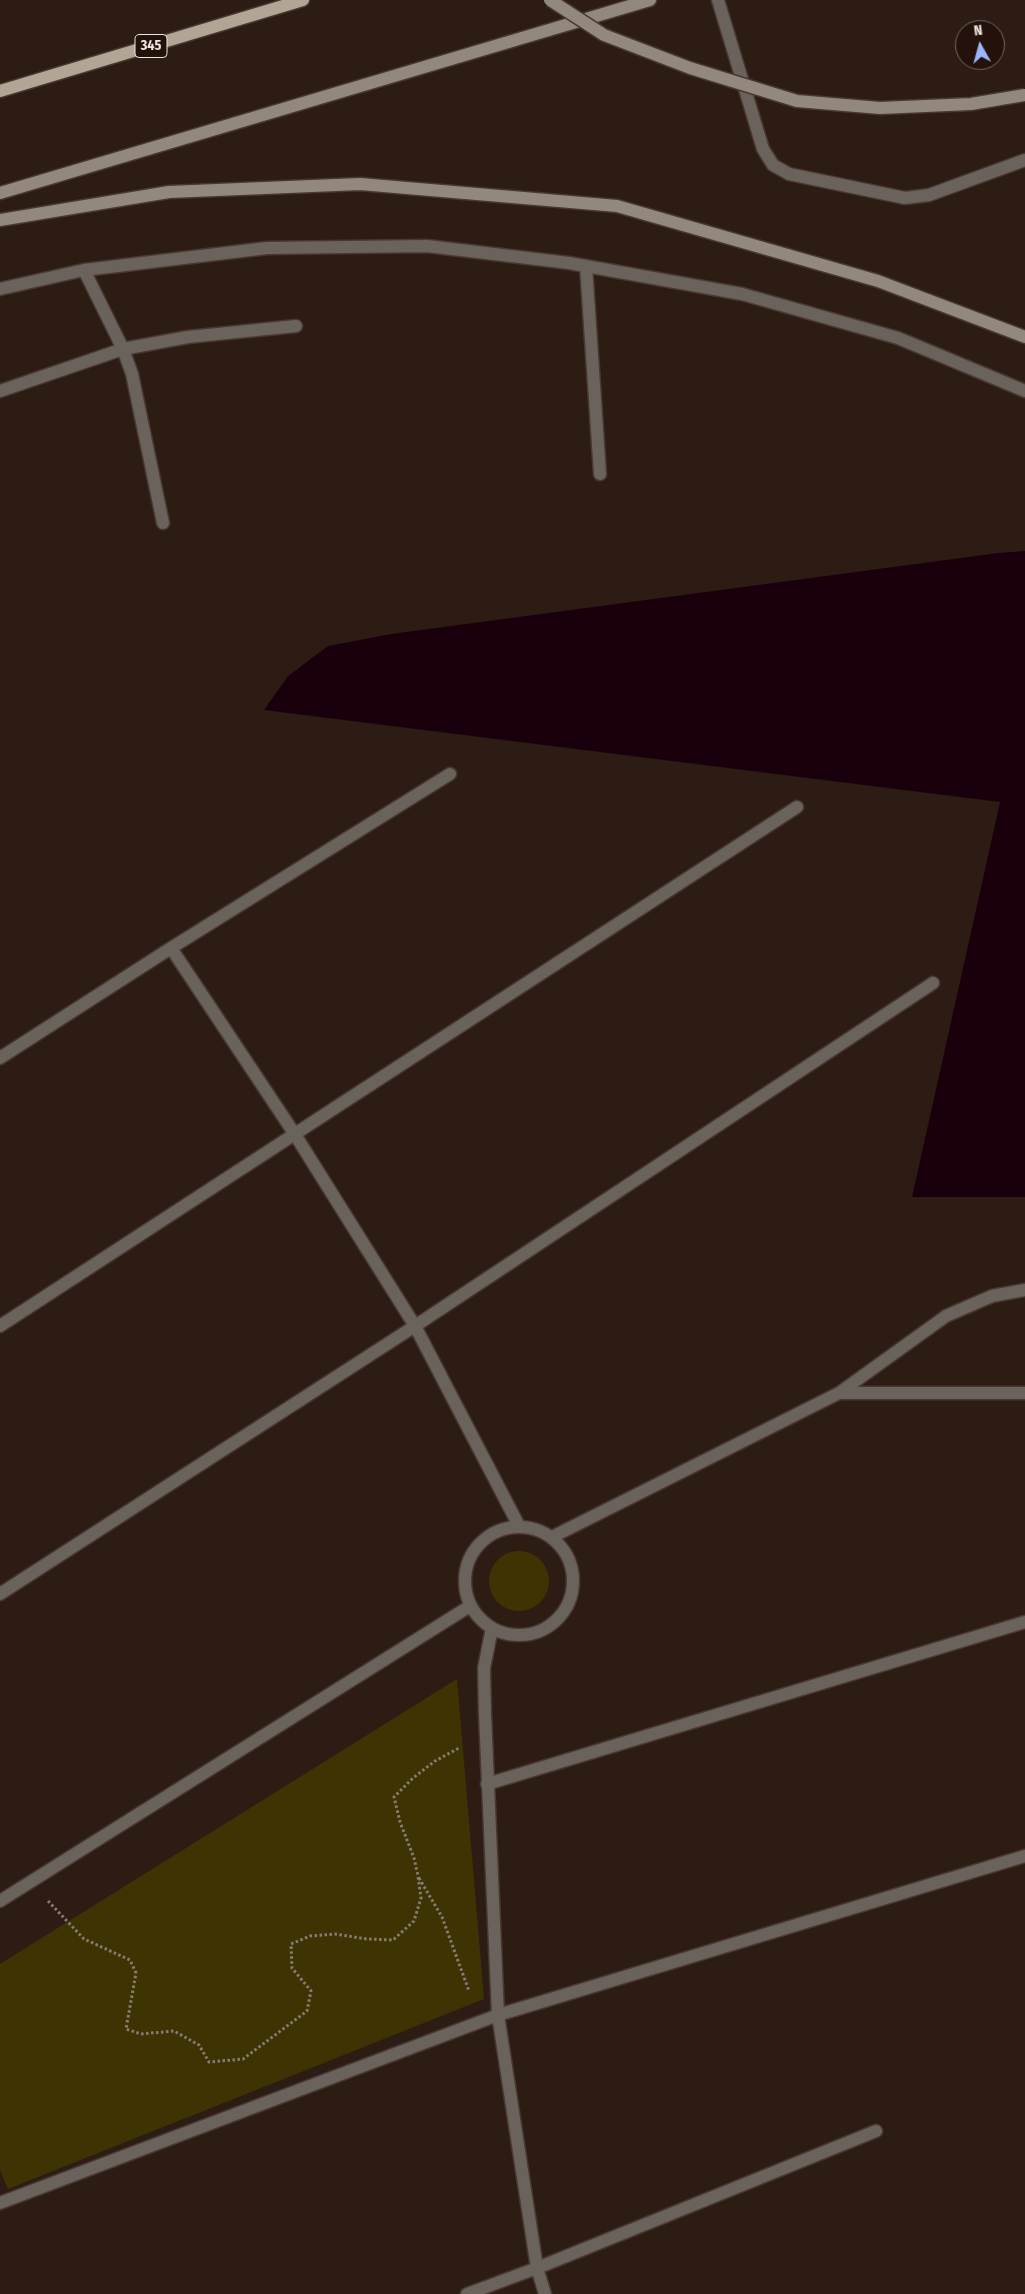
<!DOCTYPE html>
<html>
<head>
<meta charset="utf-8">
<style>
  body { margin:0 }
  #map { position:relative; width:1025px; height:2294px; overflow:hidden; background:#2d1c14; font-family:"Fira Sans Condensed",sans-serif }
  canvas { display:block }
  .north { position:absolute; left:955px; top:20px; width:50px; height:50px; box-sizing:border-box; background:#23120b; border:1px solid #756660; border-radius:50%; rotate:353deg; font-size:14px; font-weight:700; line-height:20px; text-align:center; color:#f1e5e0 }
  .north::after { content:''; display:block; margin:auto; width:18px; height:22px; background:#9ab5fd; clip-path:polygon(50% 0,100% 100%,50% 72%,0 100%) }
</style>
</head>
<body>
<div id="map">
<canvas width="1025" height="2294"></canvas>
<div class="north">N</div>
</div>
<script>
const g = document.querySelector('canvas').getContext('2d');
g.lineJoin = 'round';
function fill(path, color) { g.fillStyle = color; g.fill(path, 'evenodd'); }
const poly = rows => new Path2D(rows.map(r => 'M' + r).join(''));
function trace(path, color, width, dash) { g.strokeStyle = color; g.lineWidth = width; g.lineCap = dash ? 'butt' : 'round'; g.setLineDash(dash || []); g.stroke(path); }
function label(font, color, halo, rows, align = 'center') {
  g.font = font + ' "Fira Sans Condensed",sans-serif'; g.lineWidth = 5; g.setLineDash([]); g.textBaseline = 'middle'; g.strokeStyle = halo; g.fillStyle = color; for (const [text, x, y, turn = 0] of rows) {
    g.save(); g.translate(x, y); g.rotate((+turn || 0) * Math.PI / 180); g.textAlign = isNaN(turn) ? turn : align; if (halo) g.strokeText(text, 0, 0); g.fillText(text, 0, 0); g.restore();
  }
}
fill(poly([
  '489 1581a30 30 0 1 1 60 0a30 30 0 1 1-60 0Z',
  [457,1679,484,1999,8,2189,0,2170,0,1964]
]), '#3e3403');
fill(poly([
  [1025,551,1025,1197,912,1197,1000,802,264,710,288,676,328,646,391,634,998,553]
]), '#1a000d');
const lane = poly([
  [718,0,763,149,773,165,789,174,905,198,929,195,1025,160],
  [586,266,600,474]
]);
const street = poly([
  [84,270,123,349,132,374,163,523],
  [0,289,84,270,267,248,427,246,569,263,742,294,898,338,1025,391],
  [0,391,123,349,188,337,296,326],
  [171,948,294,1133,415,1326,519,1526],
  [0,1058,171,948,450,774],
  [0,1326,797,807],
  [839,1393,1025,1393],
  '465 1581a54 54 0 1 1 108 0a54 54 0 1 1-108 0Z',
  [552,1537,839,1393,946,1316,992,1296,1025,1290],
  [0,1594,415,1326,933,983],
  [492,1628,484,1668,485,1714,498,2015,537,2268,545,2294],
  [487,1784,1025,1622],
  [0,1901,470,1606],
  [0,2203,498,2015,1025,1856],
  [467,2294,537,2268,876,2131]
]);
const secondary = poly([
  [0,193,650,0],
  [0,220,169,192,360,184,617,206,878,281,1025,337]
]);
const primary = poly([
  [0,91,303,0]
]);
trace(lane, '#483831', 15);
trace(street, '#483831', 15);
trace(secondary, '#483831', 15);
trace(primary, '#483831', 15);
trace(poly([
  [419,1878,442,1917,469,1991],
  [48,1901,84,1939,130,1960,136,1973,126,2029,141,2034,174,2031,199,2045,209,2062,243,2059,307,2011,311,1991,292,1968,291,1944,310,1936,335,1934,367,1939,393,1940,414,1921,421,1898,418,1876,414,1858,400,1822,394,1797,413,1778,435,1761,459,1748]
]), '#897a73', 3, [2.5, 2.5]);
trace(lane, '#69635b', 12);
trace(street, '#69635b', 12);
trace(secondary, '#93887d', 12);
trace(primary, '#b3a596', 12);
const secondaryBridge = poly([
  [550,0,604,35,690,68,797,101,880,108,971,104,1025,95]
]);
trace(secondaryBridge, '#483831', 15, []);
trace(secondaryBridge, '#93887d', 12);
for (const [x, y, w] of [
  [151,46,32]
]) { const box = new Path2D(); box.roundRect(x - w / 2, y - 11.5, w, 23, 4); g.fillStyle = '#23120b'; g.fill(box); trace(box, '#f1e5e0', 1); }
label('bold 14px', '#f1e5e0', null, [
  ["345",151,46]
]);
</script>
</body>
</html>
